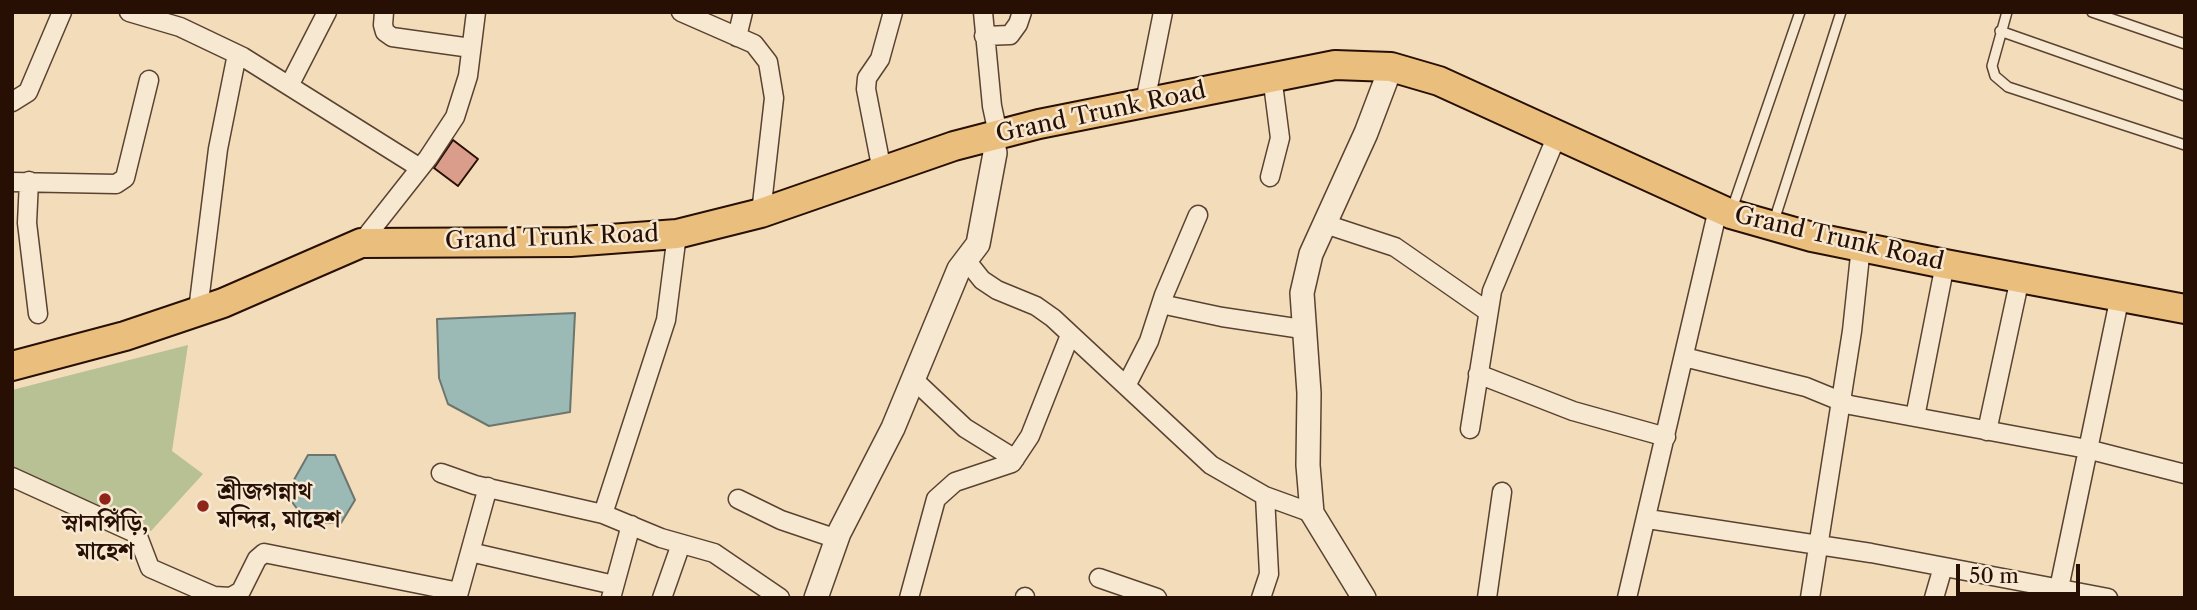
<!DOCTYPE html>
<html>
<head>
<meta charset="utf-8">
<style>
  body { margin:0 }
  #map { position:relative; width:2197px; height:610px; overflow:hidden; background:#f3dcba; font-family:"Libre Caslon Text",serif }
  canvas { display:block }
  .frame { position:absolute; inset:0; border:14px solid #270f03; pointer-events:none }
  .scale { position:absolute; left:1956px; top:564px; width:124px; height:32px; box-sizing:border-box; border:4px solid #270f03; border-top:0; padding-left:9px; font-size:21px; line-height:24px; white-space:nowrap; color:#270f03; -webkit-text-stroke:5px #f7e8d2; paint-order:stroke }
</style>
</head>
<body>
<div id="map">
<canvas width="2197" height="610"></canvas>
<div class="frame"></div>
<div class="scale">50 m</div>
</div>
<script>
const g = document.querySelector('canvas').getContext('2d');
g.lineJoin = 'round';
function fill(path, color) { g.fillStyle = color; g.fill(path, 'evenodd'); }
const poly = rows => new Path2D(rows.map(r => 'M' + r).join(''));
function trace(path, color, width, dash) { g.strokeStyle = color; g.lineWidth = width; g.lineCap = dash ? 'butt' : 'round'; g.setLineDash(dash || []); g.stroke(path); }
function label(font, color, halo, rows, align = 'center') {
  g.font = font + ' "Libre Caslon Text","Noto Serif Bengali",serif'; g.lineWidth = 5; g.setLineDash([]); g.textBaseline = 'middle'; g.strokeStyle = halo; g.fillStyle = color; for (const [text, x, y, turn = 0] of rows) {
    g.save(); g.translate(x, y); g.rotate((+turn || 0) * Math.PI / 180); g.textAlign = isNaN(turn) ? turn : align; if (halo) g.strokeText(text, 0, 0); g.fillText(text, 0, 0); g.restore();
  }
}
fill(poly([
  [188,345,172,451,203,474,151,531,122,527,12,477,12,390]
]), '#b7c193');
const water = poly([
  [575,313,570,412,489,426,448,404,439,378,437,319,575,313],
  [308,455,335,455,355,500,341,523,307,522,286,494,308,455]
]);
fill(water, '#9cbab5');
trace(water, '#6d766e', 2);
const building = poly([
  [453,140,478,159,458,186,434,168,453,140]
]);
fill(building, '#da9d8c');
trace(building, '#270f03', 2);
const service = poly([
  [2007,12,1992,66,1995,76,2008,87,2185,145],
  [2092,12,2185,44],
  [2000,31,2185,96],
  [1732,209,1800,12],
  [1773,224,1841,12]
]);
const minor = poly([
  [129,12,180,27,243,57,420,168],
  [384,12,383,25,385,32,392,37,471,48],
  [681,12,754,44,768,62,774,98,761,213],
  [983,12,992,106,998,134],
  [984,36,1010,35,1018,24,1022,12],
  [737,37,743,12],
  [290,84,327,12],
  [12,102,28,92,62,12],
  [1145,102,1163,12],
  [882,171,866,89,867,78,880,59,893,12],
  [1270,177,1280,138,1272,76],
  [29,181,27,223,38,314],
  [12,182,116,184,125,178,149,80],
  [1325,224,1395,247,1487,311],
  [361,243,428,158,455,117,468,76,476,12],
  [966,260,982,280,997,290,1036,306,1053,318,1211,465,1265,496,1312,513],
  [1161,304,1222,317,1302,329],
  [198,310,218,149,237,54],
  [1684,357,1806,387,1850,405,2087,449,2185,474],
  [1478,374,1573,411,1666,437],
  [913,379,965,428,1015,459],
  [1126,386,1149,341,1164,295,1198,215],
  [1915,417,1945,264],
  [1470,429,1492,291,1558,133],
  [1987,431,2020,278],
  [441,473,475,485,603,514,661,538,714,553,780,598],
  [12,477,137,534,150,568,214,596,231,597,241,591,257,559,264,553,459,592,457,598],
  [738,499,781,520,837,539],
  [603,514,666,320,677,234],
  [1648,519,1871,553,2108,598],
  [470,552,614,585],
  [1099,578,1157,598],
  [459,592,488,487],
  [611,598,631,525],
  [662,598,681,544],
  [909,598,936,499,955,482,1012,463,1030,436,1070,335],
  [1025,598,1025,597],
  [1261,598,1269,574,1265,496],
  [1487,598,1502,492],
  [1627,598,1718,209],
  [1810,598,1852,331,1861,246],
  [1934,598,1943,567],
  [2057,598,2120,296]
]);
const tertiary = poly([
  [816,598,839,533,893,428,959,269,978,244,995,153,991,136],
  [1364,598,1312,513,1308,465,1309,393,1302,293,1311,254,1366,133,1391,67]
]);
const primary = poly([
  [12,366,125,336,223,303,361,243,570,242,677,234,761,213,954,146,1039,124,1335,65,1391,67,1439,81,1731,214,1812,237,1945,264,2185,309]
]);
trace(service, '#5a4231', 12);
trace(minor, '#5a4231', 21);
trace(tertiary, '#5a4231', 26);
trace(primary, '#270f03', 32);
trace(service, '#f7e8d2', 9);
trace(minor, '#f7e8d2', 18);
trace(tertiary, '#f7e8d2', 23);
trace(primary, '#eabe7d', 28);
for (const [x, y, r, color] of [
  [105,499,7,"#8f2418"],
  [203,506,7,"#8f2418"]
]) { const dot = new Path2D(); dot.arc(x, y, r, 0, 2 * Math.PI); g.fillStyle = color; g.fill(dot); trace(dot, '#f7e8d2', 2.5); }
label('24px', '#270f03', '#f7e8d2', [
  ["Grand Trunk Road",1101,113,-12],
  ["Grand Trunk Road",552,238,-2],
  ["Grand Trunk Road",1839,239,13]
]);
label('bold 24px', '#270f03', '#f7e8d2', [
  ["শ্রীজগন্নাথ",217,492],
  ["মন্দির, মাহেশ",217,520],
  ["স্নানপিঁড়ি,",105,524,"center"],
  ["মাহেশ",105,552,"center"]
], 'left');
</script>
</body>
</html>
